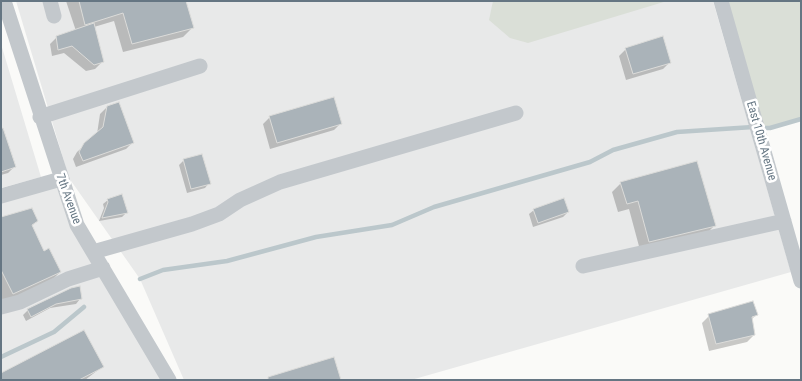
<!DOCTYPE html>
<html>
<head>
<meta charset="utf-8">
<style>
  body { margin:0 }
  #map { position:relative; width:802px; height:381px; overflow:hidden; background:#fafaf8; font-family:"Roboto Condensed",sans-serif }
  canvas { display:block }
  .frame { position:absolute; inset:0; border:2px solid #657683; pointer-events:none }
</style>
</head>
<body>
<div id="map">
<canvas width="802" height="381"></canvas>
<div class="frame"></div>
</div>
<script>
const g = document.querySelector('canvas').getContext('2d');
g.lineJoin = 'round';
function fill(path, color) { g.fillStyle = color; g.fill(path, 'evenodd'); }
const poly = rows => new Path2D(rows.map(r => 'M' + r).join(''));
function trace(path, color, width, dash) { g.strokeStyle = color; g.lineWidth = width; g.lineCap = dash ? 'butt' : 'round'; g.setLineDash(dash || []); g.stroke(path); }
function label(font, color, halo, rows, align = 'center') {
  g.font = font + ' "Roboto Condensed",sans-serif'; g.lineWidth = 5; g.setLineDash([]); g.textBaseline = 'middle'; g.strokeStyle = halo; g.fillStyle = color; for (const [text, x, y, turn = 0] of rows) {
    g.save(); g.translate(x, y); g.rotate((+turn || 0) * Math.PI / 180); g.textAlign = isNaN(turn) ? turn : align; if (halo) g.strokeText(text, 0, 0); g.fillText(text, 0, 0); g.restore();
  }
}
fill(poly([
  [16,1,713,1,791,272,411,380,184,380,140,279,69,178],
  [1,44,41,177,1,188],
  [57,173,168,380,1,380,1,189]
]), '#e8e9e9');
fill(poly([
  [493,1,667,1,528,43,510,38,489,20],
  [721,1,801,1,801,119,762,128]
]), '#dadfd7');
fill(poly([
  [66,1,185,1,192,28,183,37,123,52,114,21,94,27,102,62,95,69,86,71,64,53,52,56,50,44,57,37,76,31],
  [626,49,670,62,663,69,626,80,619,56],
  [107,107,133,142,126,149,76,167,73,159,77,152,97,134,100,114],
  [270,117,341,123,334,130,270,149,263,124],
  [1,136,15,166,8,173,1,175],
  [184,160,209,183,205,188,187,193,179,165],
  [621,183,714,226,705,235,640,250,629,209,618,212,612,192],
  [108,200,127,212,122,217,99,221,104,208,103,204],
  [534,210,568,212,563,217,533,227,529,214],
  [1,218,36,221,31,227,44,252,60,272,51,281,4,302,1,297],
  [72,289,80,299,76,304,50,308,26,321,23,315,28,310],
  [756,315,751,320,754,335,747,342,709,351,702,323,709,316],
  [102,367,85,380,1,380]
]), '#0003');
trace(poly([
  [761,128,770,128,801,119],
  [140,279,163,270,227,261,316,237,392,225,434,207,590,162,613,150,677,132,753,127],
  [1,357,54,332,84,307]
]), '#bbc7cb', 4.5);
const building = poly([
  [79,1,186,1,194,28,132,44,123,13,85,25,79,1],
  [94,23,104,62,94,65,72,46,58,50,56,36,94,23],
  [663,36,671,63,633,74,625,48,663,36],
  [334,97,342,124,277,143,269,116,334,97],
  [119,102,134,143,83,161,79,152,84,143,103,127,107,106,119,102],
  [1,128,3,128,16,167,1,172,1,128],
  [202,154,211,184,191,189,183,159,202,154],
  [697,161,716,226,649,242,638,201,627,204,620,182,697,161],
  [122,194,128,213,102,218,108,202,107,199,122,194],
  [564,198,569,212,538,223,533,209,564,198],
  [32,208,38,221,32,225,44,251,49,248,61,272,13,294,1,270,1,217,32,208],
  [80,286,82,299,56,304,31,317,27,309,71,288,80,286],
  [753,301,758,315,752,317,755,335,716,344,708,314,753,301],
  [84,330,104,367,79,380,1,380,1,373,84,330],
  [334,357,341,380,268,380,268,377,334,357]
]);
fill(building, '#aab3b9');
trace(building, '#dcdcda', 1);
trace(poly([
  [4,1,77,225,169,380],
  [50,1,54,16],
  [721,1,801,281],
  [40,117,200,66],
  [1,196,61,179],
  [93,252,192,224,219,214,240,200,280,182,516,113],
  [583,266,784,221],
  [1,307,20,302,68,279,103,268]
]), '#c3c8cc', 15);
label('12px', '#657683', '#fff', [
  ["East 10th Avenue",761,141,74],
  ["7th Avenue",68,199,70]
]);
</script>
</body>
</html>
